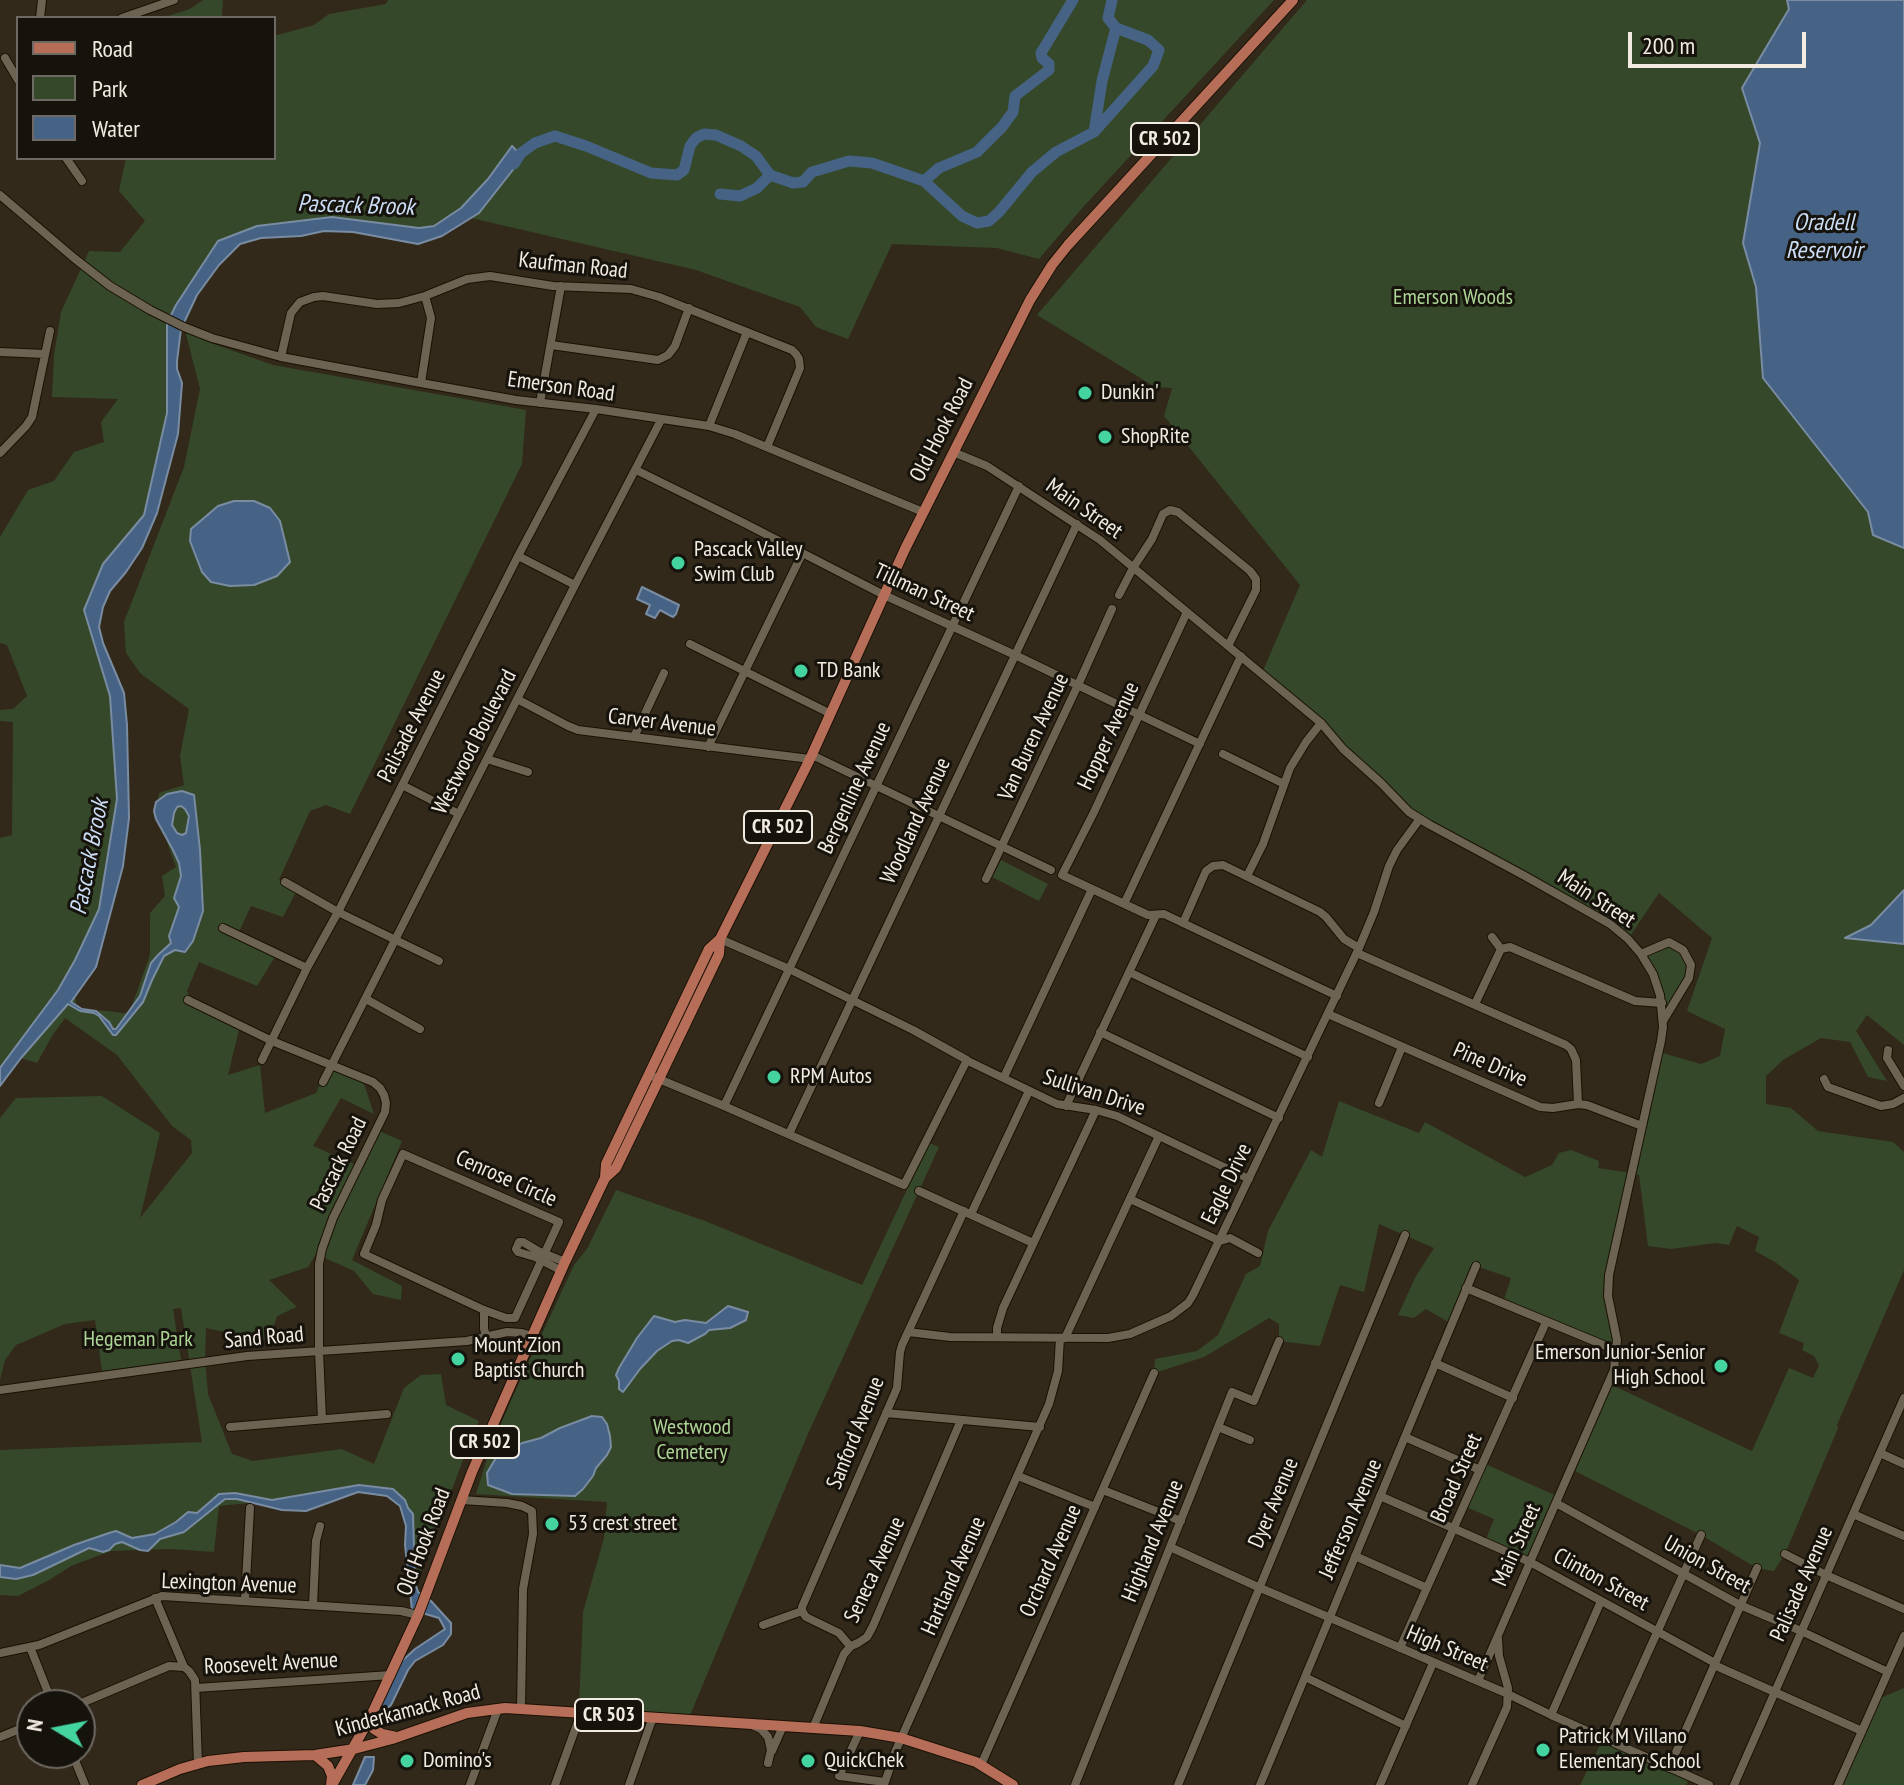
<!DOCTYPE html>
<html>
<head>
<meta charset="utf-8">
<style>
  body { margin:0 }
  #map { position:relative; width:1904px; height:1785px; overflow:hidden; background:#32291a; font-family:"PT Sans Narrow",sans-serif }
  canvas { display:block }
  .legend { position:absolute; left:16px; top:16px; width:260px; height:144px; box-sizing:border-box; background:#16120c; border:2px solid #6e6962; margin:0; padding:10px 14px; list-style:none; font-size:24px; color:#f1ebe2 }
  .legend li { display:flex; align-items:center; gap:16px; height:40px }
  .legend b { width:40px; border:2px solid #6e6962 }
  .north { position:absolute; left:16px; top:1689px; width:80px; height:80px; box-sizing:border-box; background:#16120c; border:2px solid #6e6962; border-radius:50%; rotate:280deg; font-size:22px; font-weight:700; line-height:32px; text-align:center; color:#f1ebe2 }
  .north::after { content:''; display:block; margin:auto; width:28px; height:36px; background:#44d4a0; clip-path:polygon(50% 0,100% 100%,50% 72%,0 100%) }
  .scale { position:absolute; left:1628px; top:32px; width:178px; height:36px; box-sizing:border-box; border:4px solid #f1ebe2; border-top:0; padding-left:10px; font-size:24px; line-height:28px; white-space:nowrap; color:#f1ebe2; -webkit-text-stroke:6px #16120c; paint-order:stroke }
</style>
</head>
<body>
<div id="map">
<canvas width="1904" height="1785"></canvas>
<ul class="legend">
<li><b style="height:10px;background:#b66e58"></b>Road</li>
<li><b style="height:22px;background:#35492a"></b>Park</li>
<li><b style="height:22px;background:#466386"></b>Water</li>
</ul>
<div class="north">N</div>
<div class="scale">200 m</div>
</div>
<script>
const g = document.querySelector('canvas').getContext('2d');
g.lineJoin = 'round';
function fill(path, color) { g.fillStyle = color; g.fill(path, 'evenodd'); }
const poly = rows => new Path2D(rows.map(r => 'M' + r).join(''));
function trace(path, color, width, dash) { g.strokeStyle = color; g.lineWidth = width; g.lineCap = dash ? 'butt' : 'round'; g.setLineDash(dash || []); g.stroke(path); }
function label(font, color, halo, rows, align = 'center') {
  g.font = font + ' "PT Sans Narrow",sans-serif'; g.lineWidth = 6; g.setLineDash([]); g.textBaseline = 'middle'; g.strokeStyle = halo; g.fillStyle = color; for (const [text, x, y, turn = 0] of rows) {
    g.save(); g.translate(x, y); g.rotate((+turn || 0) * Math.PI / 180); g.textAlign = isNaN(turn) ? turn : align; if (halo) g.strokeText(text, 0, 0); g.fillText(text, 0, 0); g.restore();
  }
}
fill(poly([
  [203,0,223,0,222,18,162,18,190,9],
  [388,0,1274,0,1084,206,1039,259,997,248,892,244,848,339,816,327,800,307,696,270,471,218,419,228,332,217,257,226,176,305,167,323,167,413,144,515,103,564,84,610,110,696,117,799,99,909,72,968,77,1010,108,1011,129,1014,150,955,150,913,165,896,162,876,176,867,156,811,159,793,184,785,180,756,189,709,141,674,126,653,124,622,184,467,200,389,185,330,208,342,273,365,526,410,522,464,350,814,326,805,310,811,279,880,297,890,283,917,251,906,237,936,276,955,257,986,199,962,187,991,193,1007,239,1030,228,1075,260,1065,265,1113,316,1093,329,1065,364,1084,374,1114,341,1098,313,1146,361,1167,379,1131,402,1141,352,1260,402,1286,401,1300,373,1294,354,1271,316,1254,308,1267,269,1280,297,1307,277,1316,269,1341,206,1328,205,1358,208,1394,232,1454,253,1461,342,1449,374,1464,404,1388,421,1375,441,1374,446,1405,479,1421,468,1447,416,1584,408,1508,405,1500,359,1485,277,1500,254,1497,258,1502,219,1506,214,1552,171,1549,111,1551,71,1566,51,1579,18,1596,0,1595,0,1450,202,1442,181,1308,173,1309,181,1360,102,1371,95,1320,65,1324,16,1345,5,1360,0,1380,0,1118,16,1098,102,1096,160,1133,140,1218,192,1153,191,1140,172,1126,117,1055,65,1018,52,1036,37,1063,21,1058,6,1060,0,1068,0,838,12,835,13,722,0,721,0,710,13,709,27,696,7,645,0,643,0,537,28,490,54,481,74,452,104,442,101,422,118,399,52,397,54,355,61,312,89,251,120,252,145,221,119,191,126,158,274,158,274,36,314,25,329,14,386,4],
  [1307,0,1787,0,1789,9,1742,88,1760,143,1743,243,1756,287,1763,378,1868,512,1873,535,1904,548,1904,890,1871,925,1846,937,1904,944,1904,1045,1867,1015,1856,1031,1887,1081,1868,1077,1850,1042,1821,1038,1783,1060,1766,1076,1766,1104,1791,1108,1818,1131,1893,1142,1904,1152,1904,1270,1837,1425,1838,1428,1785,1554,1774,1571,1757,1568,1701,1535,1571,1469,1612,1379,1614,1386,1752,1451,1789,1368,1813,1378,1819,1365,1814,1356,1802,1350,1804,1343,1779,1333,1799,1280,1775,1262,1755,1251,1759,1237,1737,1226,1729,1245,1715,1243,1671,1249,1648,1246,1639,1175,1632,1174,1609,1275,1618,1351,1503,1303,1511,1278,1476,1266,1452,1324,1426,1309,1414,1318,1398,1315,1416,1276,1434,1248,1379,1224,1364,1292,1340,1285,1320,1346,1279,1341,1279,1324,1269,1318,1204,1357,1154,1373,1155,1359,1197,1351,1218,1335,1246,1274,1260,1266,1268,1231,1311,1150,1322,1157,1339,1101,1419,1133,1425,1122,1525,1177,1552,1165,1559,1153,1571,1150,1599,1161,1598,1168,1631,1173,1659,1052,1701,1064,1720,1056,1725,1029,1687,1011,1712,938,1659,893,1628,939,1409,812,1262,673,1300,585,1164,416,1172,388,1155,387,1037,315],
  [1001,860,1048,884,1039,901,992,877],
  [1669,942,1683,950,1691,965,1663,1021,1662,1003,1641,954],
  [929,1143,939,1147,807,1436,688,1720,581,1713,579,1707,583,1612,604,1538,607,1502,476,1494,489,1452,513,1396,574,1265,587,1249,616,1190,705,1221,862,1285],
  [1483,1463,1559,1497,1530,1562,1485,1542,1494,1519,1464,1506],
  [1904,1688,1904,1785,1838,1785,1876,1700],
  [1603,1739,1690,1777,1686,1785,1580,1785]
]), '#35492a');
const water = poly([
  [1787,0,1904,0,1904,548,1873,535,1868,512,1763,378,1756,287,1743,243,1760,143,1742,88,1789,9,1787,0],
  [512,146,523,157,479,213,442,236,418,244,353,232,324,231,301,236,261,238,240,244,219,265,197,295,181,329,177,361,177,369,182,383,178,434,157,513,142,548,126,572,110,591,103,607,99,627,103,643,124,693,127,725,129,818,123,866,96,967,71,1002,82,1009,96,1011,109,1022,113,1029,116,1029,140,996,151,963,158,955,171,943,169,936,179,907,174,898,181,876,179,863,173,850,156,819,154,811,156,802,167,794,182,791,194,795,200,850,203,911,193,941,185,952,175,950,164,956,152,980,143,1002,116,1035,113,1035,99,1016,94,1013,80,1011,68,1004,21,1058,0,1086,0,1068,58,990,75,960,99,909,117,799,110,696,84,610,103,564,144,515,167,413,167,323,176,305,218,241,257,226,332,217,419,228,434,226,461,208,488,179,512,146],
  [181,806,185,809,189,816,186,833,182,835,177,833,172,825,174,813,177,807,181,806],
  [234,501,254,501,270,508,280,521,290,562,277,576,254,585,230,586,211,582,202,572,190,541,191,529,218,506,234,501],
  [642,587,679,605,676,614,673,617,660,610,655,618,646,614,650,605,637,599,642,587],
  [1904,890,1904,944,1845,938,1871,925,1904,890],
  [728,1306,748,1312,746,1320,730,1328,709,1330,705,1334,688,1343,679,1340,672,1341,657,1351,640,1369,623,1392,619,1389,619,1381,616,1375,619,1368,637,1338,654,1316,675,1322,685,1320,706,1323,728,1306],
  [592,1416,602,1417,607,1424,610,1436,611,1447,607,1455,596,1468,593,1476,583,1489,575,1496,512,1494,488,1485,487,1473,497,1456,501,1453,510,1451,522,1443,541,1438,560,1428,592,1416],
  [359,1485,393,1489,405,1500,408,1508,413,1514,415,1582,418,1592,431,1601,451,1623,451,1634,443,1645,415,1661,408,1670,391,1705,385,1710,382,1717,376,1714,402,1661,415,1649,445,1629,439,1618,412,1610,405,1545,406,1526,400,1506,387,1496,358,1492,306,1511,282,1510,237,1499,225,1499,184,1532,160,1539,148,1551,140,1550,122,1542,115,1544,109,1550,103,1552,89,1548,33,1575,16,1579,0,1577,0,1565,20,1568,74,1545,109,1533,116,1531,132,1538,155,1534,176,1522,188,1512,197,1513,219,1494,235,1493,272,1500,359,1485],
  [365,1757,374,1757,373,1770,365,1785,353,1785,365,1757]
]);
fill(water, '#466386');
trace(water, '#798ca2', 2);
trace(poly([
  [1094,132,1102,81,1116,28],
  [514,164,521,153,535,143,555,136,586,146,651,173,677,175,684,170,690,146,696,138,704,134,716,135,741,146,756,156,770,175,793,183,803,182,812,172,849,161,872,163,924,181,962,216,977,223,989,221,999,212,1032,172,1056,152,1094,132,1153,66,1159,50,1148,40,1116,28,1108,18,1112,0],
  [924,181,939,168,977,152,1002,127,1013,112,1015,96,1049,70,1049,64,1042,58,1041,53,1073,0],
  [720,194,740,196,757,188,770,175]
]), '#466386', 11);
const minor = poly([
  [40,18,42,0],
  [122,18,174,0],
  [5,58,18,80],
  [66,158,82,181],
  [0,195,74,258,110,286,150,310,184,327,212,338,281,357,421,383,516,400,596,409,709,426,735,434,923,512],
  [551,345,658,360,668,355,675,346,689,308],
  [0,352,45,354],
  [281,357,291,313,300,302,314,297,323,296,377,304,399,303,425,296,467,279,490,276,553,286,631,289,659,297,792,350,796,354,799,359,800,368,767,447],
  [421,383,431,318,425,296],
  [540,403,561,286],
  [709,426,747,332],
  [953,452,987,466,1100,540,1321,723,1343,749,1381,783,1409,812,1430,825,1523,875,1610,924,1628,939,1641,954,1653,974,1660,995,1663,1027,1661,1041,1609,1275,1608,1296,1617,1340,1614,1370,1478,1681],
  [0,453,26,426,32,417,50,331],
  [636,470,744,523,884,595,1015,655,1200,744],
  [518,556,575,585],
  [1119,595,1133,568,1152,539,1163,514,1170,510,1178,512,1250,571,1256,579,1256,590,1228,646],
  [1187,612,1094,812,1062,875,1148,915,1164,914,1337,996],
  [690,644,831,714],
  [517,699,568,726,578,730,810,759],
  [634,737,664,673],
  [708,747,802,554],
  [1223,754,1284,784],
  [812,755,1051,870],
  [487,759,528,772],
  [402,785,459,814],
  [1247,876,1263,844,1290,768,1306,742,1321,723],
  [986,879,1078,685,1112,609],
  [285,882,338,912,439,961],
  [1124,904,1241,656],
  [1183,923,1206,871,1213,866,1223,865,1320,912,1326,917,1344,939,1359,948],
  [223,928,307,968],
  [1492,937,1501,949],
  [1501,949,1510,947,1635,1001,1662,1003],
  [1357,953,1566,1045,1571,1049,1576,1060,1578,1104],
  [1641,954,1669,942,1683,950,1691,965,1689,978,1663,1021],
  [1129,972,1308,1057],
  [366,999,420,1029],
  [188,1000,272,1041,373,1082,380,1088,384,1095,386,1103,385,1112,333,1218,322,1249,319,1264,319,1351,322,1419],
  [1475,1004,1501,949],
  [1328,1014,1540,1107,1553,1108,1578,1104,1587,1105,1642,1126],
  [1100,1032,1279,1118],
  [1888,1050,1887,1058,1904,1086],
  [262,1060,307,968,338,912,518,556,596,409],
  [970,1062,1057,1104,1096,1110,1117,1116,1249,1179],
  [654,1077,724,1106,904,1185,967,1060,913,1030,789,969,720,939],
  [1004,1077,1092,889],
  [1824,1079,1828,1087,1881,1106,1893,1104,1904,1098],
  [323,1082,575,585,661,420],
  [1379,1103,1402,1047],
  [724,1106,1019,486],
  [1066,1106,1156,915],
  [789,1134,1077,524],
  [403,1154,559,1222,515,1318,506,1318,484,1310,364,1254,376,1225,382,1200,403,1154],
  [919,1191,1033,1243],
  [1130,1199,1220,1241,1230,1238,1258,1253],
  [971,1214,1029,1091],
  [562,1271,535,1257,518,1252,516,1249,519,1242,523,1242,538,1251,565,1262],
  [1466,1288,1618,1351],
  [484,1310,484,1329,487,1338],
  [908,1332,950,1337,1108,1338,1130,1334,1171,1316,1188,1303,1193,1295,1359,948,1374,912,1389,866,1397,850,1419,820],
  [997,1337,997,1328,1003,1308,1096,1110],
  [1065,1338,1159,1136],
  [1435,1363,1513,1398],
  [0,1390,247,1356,467,1341,507,1332,522,1333,532,1336],
  [886,1413,1040,1427],
  [230,1427,387,1414],
  [1218,1427,1250,1440],
  [1405,1437,1480,1470],
  [1880,1453,1904,1464],
  [1018,1476,1095,1507],
  [1103,1490,1181,1521],
  [1380,1496,1530,1562,1715,1663],
  [462,1500,507,1503,522,1506,532,1511,533,1534,523,1589,521,1709],
  [1556,1503,1740,1605,1801,1631,1888,1672],
  [1853,1514,1904,1536],
  [1170,1547,1258,1587,1508,1694,1551,1715,1709,1785],
  [1785,1554,1826,1575,1904,1609],
  [1355,1556,1427,1588],
  [155,1598,184,1667],
  [245,1600,250,1508],
  [313,1605,316,1541,320,1526],
  [763,1625,802,1611],
  [850,1646,839,1633,806,1617,802,1611,802,1607,897,1388,900,1352,902,1345,964,1211],
  [30,1647,53,1705],
  [1400,1648,1546,1322],
  [0,1653,39,1645,162,1596,401,1611,418,1615],
  [1714,1665,1862,1731],
  [1305,1677,1406,1726],
  [196,1688,391,1675],
  [77,1705,169,1666,184,1667,189,1671,195,1680,198,1764],
  [1551,1715,1601,1601],
  [752,1725,761,1729,768,1737,771,1750,768,1763],
  [813,1728,844,1654,851,1646,858,1643,867,1637,873,1626,961,1420],
  [860,1731,839,1776,885,1782,896,1750,1049,1404,1058,1371,1060,1338],
  [0,1737,32,1724],
  [1608,1741,1701,1535],
  [772,1751,783,1726],
  [72,1753,85,1785],
  [981,1765,1154,1373],
  [1669,1768,1757,1568],
  [470,1785,498,1709],
  [555,1785,581,1713],
  [629,1785,653,1717],
  [1075,1785,1232,1392,1254,1401,1279,1341],
  [1178,1785,1405,1235],
  [1260,1785,1476,1266],
  [1380,1785,1433,1663],
  [1472,1785,1507,1707,1508,1688,1499,1656,1498,1639],
  [1734,1785,1904,1398],
  [1838,1785,1904,1636]
]);
const major = poly([
  [605,1178,616,1168,659,1079,719,954,720,939,810,759,905,549,1030,300,1052,265,1068,245,1293,0],
  [370,1718,374,1729,382,1734,396,1737],
  [315,1755,328,1766,332,1776,331,1785],
  [142,1785,180,1769,208,1761,244,1757,315,1755,354,1749,392,1739,467,1713,505,1708,860,1731,901,1738,976,1762,1013,1785],
  [332,1785,370,1718,418,1615,472,1472,565,1262,605,1178,606,1164,709,949,720,939]
]);
trace(minor, '#1a1104', 10);
trace(major, '#1a1104', 12);
trace(minor, '#6d6352', 8);
trace(major, '#b66e58', 10);
for (const [x, y, r, color] of [
  [1085,393,8,"#44d4a0"],
  [1105,437,8,"#44d4a0"],
  [678,563,8,"#44d4a0"],
  [801,671,8,"#44d4a0"],
  [774,1077,8,"#44d4a0"],
  [458,1359,8,"#44d4a0"],
  [1721,1366,8,"#44d4a0"],
  [552,1524,8,"#44d4a0"],
  [1543,1750,8,"#44d4a0"],
  [407,1761,8,"#44d4a0"],
  [808,1761,8,"#44d4a0"]
]) { const dot = new Path2D(); dot.arc(x, y, r, 0, 2 * Math.PI); g.fillStyle = color; g.fill(dot); trace(dot, '#16120c', 3); }
for (const [x, y, w] of [
  [1165,139,68],
  [778,827,68],
  [485,1442,68],
  [609,1715,68]
]) { const box = new Path2D(); box.roundRect(x - w / 2, y - 16, w, 32, 6); g.fillStyle = '#16120c'; g.fill(box); trace(box, '#f1ebe2', 2); }
label('bold 20px', '#f1ebe2', null, [
  ["CR 502",1165,139],
  ["CR 502",778,827],
  ["CR 502",485,1442],
  ["CR 503",609,1715]
]);
label('22px', '#f1ebe2', '#16120c', [
  ["Kaufman Road",573,266,6],
  ["Emerson Road",561,387,8],
  ["Old Hook Road",942,430,-63],
  ["Main Street",1084,509,35],
  ["Tillman Street",924,593,25],
  ["Carver Avenue",662,723,7],
  ["Palisade Avenue",412,726,-63],
  ["Hopper Avenue",1109,736,-65],
  ["Van Buren Avenue",1034,737,-65],
  ["Westwood Boulevard",475,742,-63],
  ["Bergenline Avenue",855,788,-65],
  ["Woodland Avenue",916,821,-65],
  ["Main Street",1596,899,33],
  ["Pine Drive",1490,1065,24],
  ["Sullivan Drive",1094,1093,18],
  ["Pascack Road",339,1164,-64],
  ["Cenrose Circle",506,1179,24],
  ["Eagle Drive",1227,1184,-64],
  ["Sand Road",264,1338,-5],
  ["Sanford Avenue",856,1433,-68],
  ["Broad Street",1457,1478,-66],
  ["Dyer Avenue",1274,1503,-67],
  ["Jefferson Avenue",1351,1519,-67],
  ["Highland Avenue",1153,1541,-68],
  ["Old Hook Road",424,1542,-69],
  ["Main Street",1517,1545,-66],
  ["Orchard Avenue",1051,1561,-66],
  ["Union Street",1707,1565,29],
  ["Seneca Avenue",875,1570,-65],
  ["Hartland Avenue",954,1576,-66],
  ["Clinton Street",1601,1580,29],
  ["Lexington Avenue",229,1584,2],
  ["Palisade Avenue",1802,1584,-66],
  ["High Street",1447,1649,23],
  ["Roosevelt Avenue",271,1664,-3],
  ["Kinderkamack Road",408,1711,-15]
]);
label('22px', '#acd596', '#16120c', [
  ["Emerson Woods",1453,298],
  ["Hegeman Park",138,1340],
  ["Westwood",692,1428],
  ["Cemetery",692,1453]
]);
label('22px', '#f1ebe2', '#16120c', [
  ["Dunkin'",1101,393],
  ["ShopRite",1121,437],
  ["Pascack Valley",694,550],
  ["Swim Club",694,575],
  ["TD Bank",817,671],
  ["RPM Autos",790,1077],
  ["Mount Zion",474,1346],
  ["Baptist Church",474,1371],
  ["Emerson Junior-Senior",1705,1353,"right"],
  ["High School",1705,1378,"right"],
  ["53 crest street",568,1524],
  ["Patrick M Villano",1559,1737],
  ["Elementary School",1559,1762],
  ["Domino's",423,1761],
  ["QuickChek",824,1761]
], 'left');
label('italic 24px', '#cbdef6', '#16120c', [
  ["Pascack Brook",356,206,2],
  ["Oradell",1824,223],
  ["Reservoir",1824,251],
  ["Pascack Brook",90,857,-79]
]);
</script>
</body>
</html>
